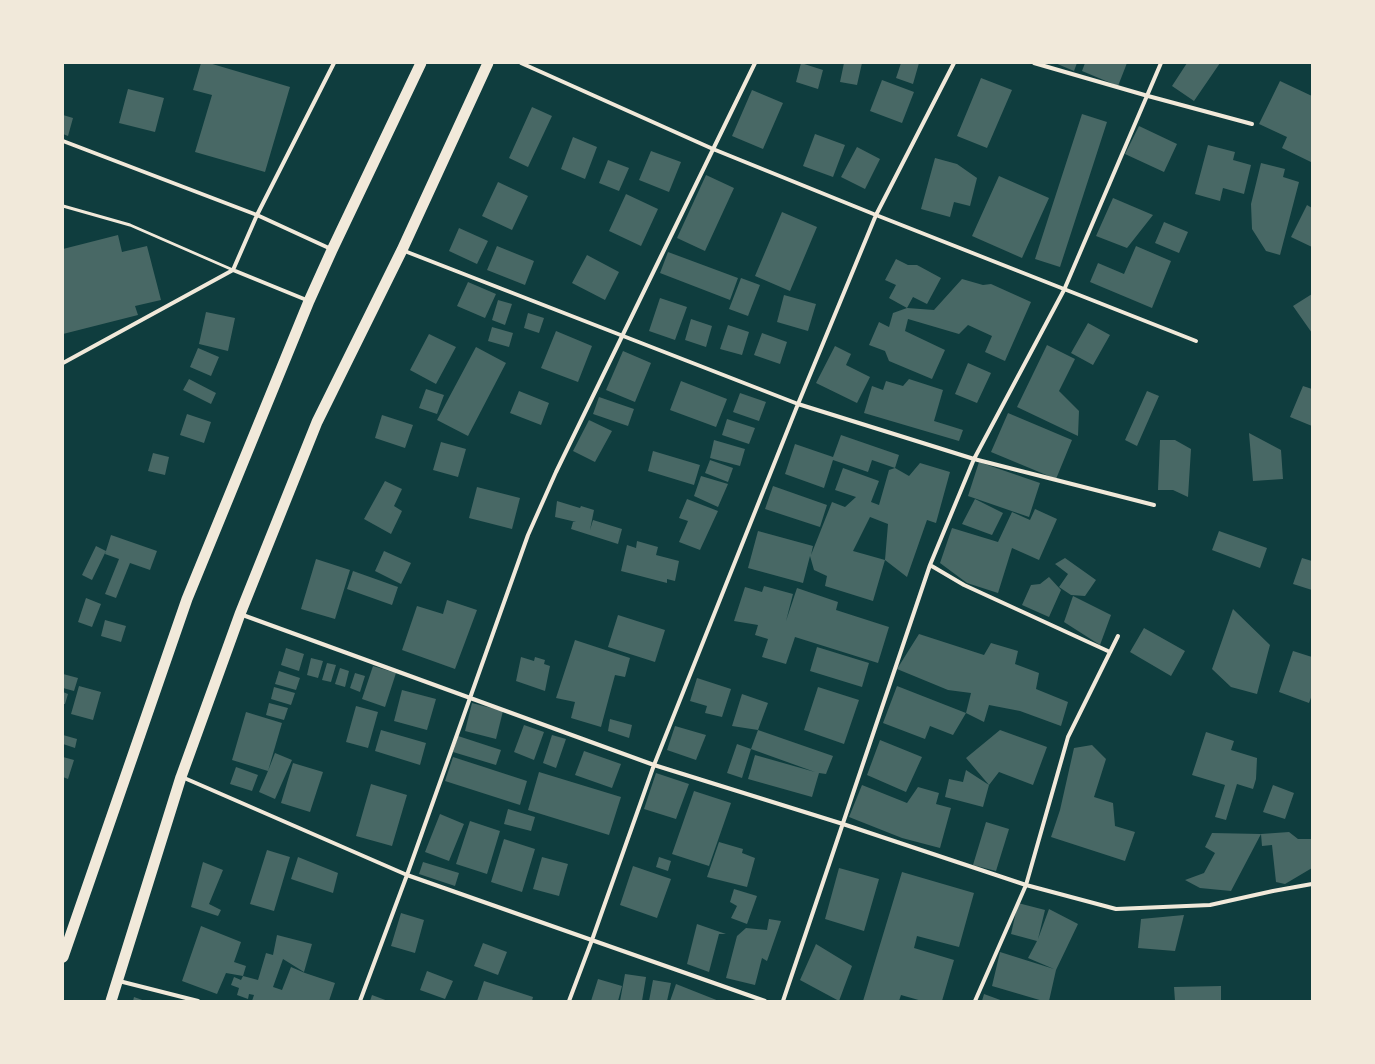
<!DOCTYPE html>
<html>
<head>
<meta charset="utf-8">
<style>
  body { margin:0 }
  #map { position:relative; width:1375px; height:1064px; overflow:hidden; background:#0f3d3e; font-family:"Space Grotesk",sans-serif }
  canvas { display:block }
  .frame { position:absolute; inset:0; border:64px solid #f1e9da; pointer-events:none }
</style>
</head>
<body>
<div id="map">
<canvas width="1375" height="1064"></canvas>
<div class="frame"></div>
</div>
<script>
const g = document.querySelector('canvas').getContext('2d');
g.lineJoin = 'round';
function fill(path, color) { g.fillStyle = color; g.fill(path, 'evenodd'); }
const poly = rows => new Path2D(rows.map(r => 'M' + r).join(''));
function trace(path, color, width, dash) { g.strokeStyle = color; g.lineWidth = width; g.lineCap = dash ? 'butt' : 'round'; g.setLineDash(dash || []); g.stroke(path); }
fill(poly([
  [201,63,209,63,290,87,265,172,195,152,212,95,193,90],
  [801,63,823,70,818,89,796,82],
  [844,63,862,63,857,85,840,82],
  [901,63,919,63,913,84,896,78],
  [1055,63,1077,63,1074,71],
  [1085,63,1127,63,1118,86,1082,71],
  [1187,63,1220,63,1194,101,1172,86],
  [981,78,1012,90,987,148,957,136],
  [882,80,914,92,902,123,870,111],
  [1280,81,1312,96,1312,159,1311,162,1282,148,1287,137,1259,124],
  [128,89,164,98,155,132,119,123],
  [752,90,783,103,763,149,732,136],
  [532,107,552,116,528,167,509,158],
  [1082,114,1107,122,1060,267,1035,259],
  [63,115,73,118,68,136,63,134],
  [1139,126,1177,144,1164,172,1125,154],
  [815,134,845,145,833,177,803,166],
  [573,137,597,147,585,179,561,169],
  [1208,145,1235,152,1233,160,1251,165,1244,194,1223,188,1220,201,1195,194],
  [857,147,880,159,865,189,841,177],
  [651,151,681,162,669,192,639,180],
  [935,158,957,164,977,178,970,206,954,202,950,217,921,209],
  [608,160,629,168,619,191,599,183],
  [1261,163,1285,169,1283,177,1299,182,1280,255,1266,251,1252,229,1251,204],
  [706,175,734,188,705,251,677,238],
  [999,176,1049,198,1022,258,972,236],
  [498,182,528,196,512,230,482,216],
  [626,194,658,209,641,246,609,231],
  [1113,198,1153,215,1127,248,1096,236],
  [1307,205,1312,208,1312,247,1291,237],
  [782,212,817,227,790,291,755,276],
  [1164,222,1188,232,1179,253,1155,243],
  [459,228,488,241,477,264,449,251],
  [118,235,122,252,147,246,161,300,135,306,138,315,63,334,63,249],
  [497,246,534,261,525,285,487,270],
  [1136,246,1171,261,1152,308,1090,282,1098,263,1124,274],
  [668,252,738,278,730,300,660,273],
  [587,255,619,272,605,300,572,283],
  [896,259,908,265,917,265,941,278,927,304,913,297,907,308,889,298,896,285,885,280],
  [741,278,760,285,748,316,729,309],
  [962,279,983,285,991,284,1031,302,1005,361,985,352,992,336,968,325,959,334,908,319,905,331,945,350,932,379,889,361,885,351,869,345,879,322,889,327,893,313,907,308,934,310],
  [468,282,496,294,485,318,457,306],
  [1312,294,1312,333,1293,306],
  [784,295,816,304,808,331,777,322],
  [660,298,687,307,675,340,649,331],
  [498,300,512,304,505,325,492,320],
  [206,312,235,318,228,351,199,344],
  [528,313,544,318,539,333,524,328],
  [691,319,712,326,706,347,685,340],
  [1088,323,1110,335,1093,365,1071,353],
  [728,325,749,332,742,355,720,349],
  [492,327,513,333,509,347,488,341],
  [556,331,592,346,578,382,541,368],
  [762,333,787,342,780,364,754,355],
  [429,334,456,347,436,384,410,370],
  [1047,345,1075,359,1059,391,1079,411,1078,436,1017,407],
  [835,346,851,354,846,365,870,377,857,403,816,383],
  [476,347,506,363,468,436,437,420],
  [198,348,219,357,211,376,190,367],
  [623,351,651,363,635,402,606,390],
  [968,363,991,373,977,403,955,394],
  [189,379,216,393,211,404,183,390],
  [909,379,943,390,934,421,963,430,959,441,864,413,872,386,883,390,886,381,903,386],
  [681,381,727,399,716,427,670,410],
  [1303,386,1312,389,1312,426,1290,417],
  [426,389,444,395,437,414,419,408],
  [519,391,549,403,541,425,510,413],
  [1147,391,1159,396,1137,446,1125,440],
  [740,393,766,402,759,421,733,412],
  [599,397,634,409,628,426,593,414],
  [1008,413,1072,440,1056,479,991,452],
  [187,414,211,422,204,443,180,435],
  [382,415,413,425,405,448,375,438],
  [727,419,755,428,749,444,722,435],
  [589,420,612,431,595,462,573,451],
  [1249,433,1281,450,1283,479,1253,481],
  [841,435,899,455,895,468,872,460,868,472,833,460,824,488,785,474,795,444,833,457],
  [714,440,745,449,740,466,710,458],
  [1160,440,1175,440,1191,449,1188,497,1173,490,1158,490],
  [441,442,466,449,458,477,433,470],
  [653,451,700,465,694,485,648,471],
  [153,453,169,457,165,475,148,471],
  [710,460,733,468,728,482,705,473],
  [979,462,1040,483,1029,517,968,496],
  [920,463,950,472,936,523,927,520,907,577,885,560,888,524,870,517,853,551,885,560,873,601,825,586,827,576,814,570,810,556,803,583,748,568,758,531,813,546,811,555,832,502,845,507,856,497,835,490,843,468,879,481,871,502,879,505,889,470,895,468,909,476],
  [701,476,728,484,718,507,694,496],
  [385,481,402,489,394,506,402,511,391,534,364,519],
  [773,486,827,505,820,527,765,509],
  [477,487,520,498,512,529,469,518],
  [687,499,718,511,700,550,679,542,688,521,679,518],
  [975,499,1003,513,992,535,962,524],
  [557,501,580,508,581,506,594,510,590,530,593,520,622,529,618,544,571,529,573,522,576,522,555,517],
  [1035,509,1057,519,1039,560,1012,548,998,593,967,583,940,563,952,528,998,542,1012,512,1030,520],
  [1219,531,1267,548,1260,568,1212,550],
  [111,535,157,551,150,570,130,563,116,598,105,594,119,559,105,554],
  [637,541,658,547,656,555,679,561,675,581,667,579,667,583,621,571,627,545,636,548],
  [96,546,106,551,92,580,82,575],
  [384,551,411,563,401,584,375,571],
  [1065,558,1096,580,1085,596,1071,595,1059,587,1068,574,1055,564],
  [1302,558,1312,561,1312,590,1293,584],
  [316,559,350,570,335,619,301,609],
  [353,571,398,587,392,605,347,589],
  [1049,577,1061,590,1049,617,1022,605,1031,585,1040,584],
  [764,586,793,594,786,621,797,588,838,602,836,610,889,627,878,663,795,637,786,664,762,657,768,639,755,635,758,625,734,621,745,587,762,592],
  [1073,596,1111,615,1100,645,1064,622],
  [86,598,101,604,92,627,78,622],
  [447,600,477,610,455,669,402,650,417,606,443,614],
  [1233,609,1270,645,1257,694,1231,687,1212,669],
  [618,615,665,630,655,662,608,647],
  [105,620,126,626,121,642,101,636],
  [1144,628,1185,651,1171,676,1130,652],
  [919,634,984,655,991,643,1018,651,1015,664,1039,673,1036,689,1068,702,1061,726,1020,711,989,705,984,722,966,713,971,693,948,690,897,669],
  [575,640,630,658,625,677,615,675,601,727,571,718,575,702,556,698],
  [817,647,869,663,862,687,810,671],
  [286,648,304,654,299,671,281,665],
  [1293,651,1312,657,1312,695,1309,703,1279,692],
  [521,657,534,661,535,657,545,660,544,664,550,666,545,691,516,681],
  [311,658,323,661,318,678,307,675],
  [327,663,336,665,331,682,322,680],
  [373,666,396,673,385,707,362,699],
  [340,668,349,671,345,687,335,684],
  [279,671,300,678,296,690,275,684],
  [355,673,365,676,360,692,350,688],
  [63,674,78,678,74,691,63,688],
  [697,678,731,689,722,717,705,713,707,706,690,701],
  [79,686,101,692,93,720,71,714],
  [897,686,966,713,953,735,930,726,925,739,883,723],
  [274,687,295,693,291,705,271,699],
  [818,687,859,700,844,744,804,730],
  [402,690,436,699,427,730,394,721],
  [63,692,68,694,65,704,63,704],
  [742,694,768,703,758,730,732,726],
  [269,703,288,708,284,720,266,715],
  [472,703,503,711,496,739,465,731],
  [356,706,378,712,368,748,346,742],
  [246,712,282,723,268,771,275,753,292,760,275,799,259,792,268,771,232,760],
  [610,719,632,725,629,738,608,731],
  [524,725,544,732,534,760,514,752],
  [675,726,706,735,696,760,667,750],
  [381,730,426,743,420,765,375,751],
  [758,730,833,756,826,774,819,773,812,797,748,779,755,755,815,772,751,749],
  [1000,730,1047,747,1033,785,999,772,989,785,966,758],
  [1206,732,1234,741,1231,750,1257,758,1256,779,1253,789,1237,784,1226,820,1215,817,1225,785,1192,775],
  [63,735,77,739,75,748,63,744],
  [552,735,566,739,556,768,543,763],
  [458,736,501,750,496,765,453,752],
  [880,740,922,757,906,792,867,775],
  [737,744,751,749,742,778,727,773],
  [1092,745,1106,759,1094,797,1113,803,1115,826,1135,832,1125,861,1051,837,1060,810,1074,748],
  [584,751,621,764,612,788,575,775],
  [63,757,74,760,68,779,63,777],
  [453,757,527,781,520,805,445,781],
  [293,763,323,772,310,812,281,803],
  [236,767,258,775,252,791,230,784],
  [966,770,989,785,983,807,945,797,949,779,963,782],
  [539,772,621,797,609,835,528,810],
  [656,773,689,784,676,819,644,809],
  [371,784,407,795,392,846,356,836],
  [862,785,907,803,918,787,939,793,936,804,951,808,940,848,902,838,849,817],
  [1273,785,1294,793,1285,819,1263,812],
  [694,791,731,803,709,866,672,854],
  [508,809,535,817,531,831,504,824],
  [440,814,464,824,449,861,425,852],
  [470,821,500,831,487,874,456,864],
  [986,822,1009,829,996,871,973,865],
  [1289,832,1298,839,1312,839,1312,868,1285,884,1276,882,1272,845,1262,846,1261,834],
  [1212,833,1261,834,1231,891,1200,888,1185,880,1204,873,1215,853,1205,847],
  [504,839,535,849,522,892,491,882],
  [719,842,743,849,742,853,755,858,747,887,707,877],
  [267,850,290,857,274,911,250,904],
  [298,857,338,873,333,893,291,879],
  [542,857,568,864,559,896,533,889],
  [659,857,671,861,668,871,656,867],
  [203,862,223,870,209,904,221,910,218,916,191,907],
  [423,862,459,873,455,886,419,874],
  [633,866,671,879,657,918,620,905],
  [839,868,879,879,864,931,825,919],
  [902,872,974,893,959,947,917,936,914,948,954,960,942,1001,922,1001,901,995,899,1001,863,1001],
  [734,889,757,896,747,924,731,918,737,906,730,902],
  [1018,903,1045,910,1038,939,1049,909,1078,924,1056,970,1049,1001,1043,1001,992,986,1000,952,1054,969,1028,958,1037,941,1011,934],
  [401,913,424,920,415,953,391,946],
  [1184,915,1175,951,1138,948,1141,919],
  [769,919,781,921,767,961,762,958,755,985,726,978,737,936,746,928,767,930],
  [697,924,726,934,719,934,709,972,687,964],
  [201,926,241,942,234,962,246,966,243,976,226,973,217,994,182,981],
  [277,935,312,944,304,972,283,959,273,987,282,990,291,967,305,973,335,983,329,1001,252,1001,254,995,249,994,248,999,237,995,239,988,231,985,234,977,241,980,243,976,258,980,266,953,273,955],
  [483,943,507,952,498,975,474,966],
  [816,944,852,966,839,1001,800,980],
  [427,971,453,981,445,999,420,990],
  [625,974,646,977,642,1001,620,1001],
  [598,979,622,986,618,1001,591,1001],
  [653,980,671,983,667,1001,649,1001],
  [484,981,533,997,532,1001,477,1001],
  [676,984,719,1001,670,1001],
  [1221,986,1221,1001,1175,1001,1174,987],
  [984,994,1003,1001,982,1001],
  [372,995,388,1001,370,1001],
  [134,997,145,1001,133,1001]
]), '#486865');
trace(poly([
  [63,206,130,225,233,270]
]), '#f1e9da', 3);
trace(poly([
  [521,63,713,149,876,215,1196,341],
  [1034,63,1148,96,1252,124],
  [63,141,257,215,331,249],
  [402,250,798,404,974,459,1154,505],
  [233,270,257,215,334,63],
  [63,363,233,270,309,301],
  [930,565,964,585,1110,652],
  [240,614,654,765,843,824,1026,885,1116,909,1210,905,1273,891,1312,884],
  [182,777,407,875,765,1001],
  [119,981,198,1001],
  [360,1001,407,875,528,535,556,472,755,63],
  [569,1001,592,940,654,765,798,404,876,215,954,63],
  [783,1001,930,565,974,459,1064,290,1161,63],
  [975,1001,1026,885,1068,737,1118,636]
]), '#f1e9da', 4);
trace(poly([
  [63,957,187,599,309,301,332,250,421,63],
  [111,1001,181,777,240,614,317,422,402,250,488,63]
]), '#f1e9da', 11);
</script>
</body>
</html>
